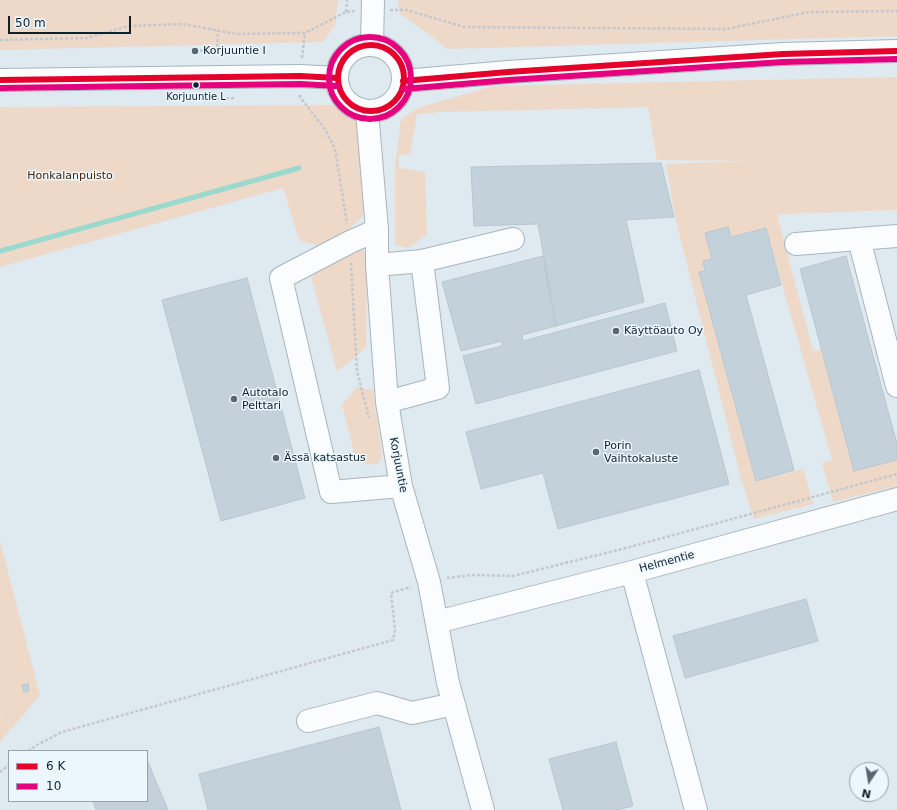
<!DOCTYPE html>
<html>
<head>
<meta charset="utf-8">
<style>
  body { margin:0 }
  #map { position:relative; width:897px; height:810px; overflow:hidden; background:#dfe9f0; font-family:"DejaVu Sans",sans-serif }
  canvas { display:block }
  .legend { position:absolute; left:8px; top:750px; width:140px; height:52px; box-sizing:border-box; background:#ecf6fd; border:1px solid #93a1aa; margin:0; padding:5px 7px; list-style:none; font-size:12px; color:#0d212d }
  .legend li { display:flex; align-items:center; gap:8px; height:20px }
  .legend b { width:20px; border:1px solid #93a1aa }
  .north { position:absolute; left:849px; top:762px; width:40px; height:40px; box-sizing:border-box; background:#ecf6fd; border:1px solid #93a1aa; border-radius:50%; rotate:192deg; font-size:11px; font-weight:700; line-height:16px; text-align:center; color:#0d212d }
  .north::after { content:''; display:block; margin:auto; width:14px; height:18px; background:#566771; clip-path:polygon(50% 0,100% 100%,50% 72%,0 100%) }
  .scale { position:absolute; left:8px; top:16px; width:123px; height:18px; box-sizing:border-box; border:2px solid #0d212d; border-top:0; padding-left:5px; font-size:12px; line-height:14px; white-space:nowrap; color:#0d212d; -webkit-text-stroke:3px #ecf6fd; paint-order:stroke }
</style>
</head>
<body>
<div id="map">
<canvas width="897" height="810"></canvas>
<ul class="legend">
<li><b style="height:5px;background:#e4002b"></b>6 K</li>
<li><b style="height:5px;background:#e5007d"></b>10</li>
</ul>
<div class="north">N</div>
<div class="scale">50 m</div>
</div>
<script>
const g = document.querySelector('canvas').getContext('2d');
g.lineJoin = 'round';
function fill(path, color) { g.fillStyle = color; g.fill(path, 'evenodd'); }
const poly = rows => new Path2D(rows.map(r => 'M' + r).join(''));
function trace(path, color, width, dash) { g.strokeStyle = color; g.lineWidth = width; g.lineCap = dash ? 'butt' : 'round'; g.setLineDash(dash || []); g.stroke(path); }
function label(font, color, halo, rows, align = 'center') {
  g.font = font + ' "DejaVu Sans",sans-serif'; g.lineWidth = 3; g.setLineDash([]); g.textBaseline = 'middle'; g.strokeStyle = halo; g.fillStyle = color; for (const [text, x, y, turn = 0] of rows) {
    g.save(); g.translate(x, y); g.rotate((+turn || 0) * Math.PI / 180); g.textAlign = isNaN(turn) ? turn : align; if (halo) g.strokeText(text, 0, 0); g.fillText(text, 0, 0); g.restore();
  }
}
fill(poly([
  [0,0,338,0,335,25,323,42,0,50],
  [398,0,897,0,897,36,447,49,434,38,399,13],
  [897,77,897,210,777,214,813,351,822,349,854,471,897,460,897,486,833,502,822,463,832,460,766,228,731,237,728,227,705,233,712,259,703,261,705,271,700,272,756,481,803,469,813,504,754,519,742,482,675,217,666,164,750,161,657,160,648,107,442,112,417,114,410,154,399,155,399,168,425,172,427,234,409,248,395,245,395,166,401,119,418,108,493,86],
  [351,105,361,138,370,209,347,231,319,245,302,242,297,233,283,188,0,267,0,107],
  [367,250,366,347,355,358,337,371,311,277,350,251],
  [357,387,373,390,382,455,379,463,368,465,356,460,342,405],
  [0,541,40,695,0,742,0,716,2,714,0,712]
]), '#eed8c8');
trace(poly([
  [0,251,299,168]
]), '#9ad9cd', 5);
const building = poly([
  [661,163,674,217,626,220,644,302,556,326,538,224,474,226,471,167,661,163],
  [728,227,731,237,766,228,781,285,746,295,794,470,756,481,699,272,705,271,703,261,712,259,705,233,728,227],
  [543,256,556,326,522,335,523,341,665,303,677,351,476,404,463,356,502,346,502,341,461,351,442,282,543,256],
  [846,256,897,444,897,460,854,471,800,269,846,256],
  [247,278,305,498,221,521,162,300,247,278],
  [699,370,729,484,558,529,543,473,481,489,466,432,699,370],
  [806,599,818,641,685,678,673,636,806,599],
  [28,684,29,691,24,692,22,685,28,684],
  [379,727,401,810,208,810,199,774,379,727],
  [616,742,633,806,617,810,563,810,549,759,616,742],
  [147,760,168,810,96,810,93,801,147,801,147,760]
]);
fill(building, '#c3d1da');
trace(building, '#b8c6d0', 1);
const minor = poly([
  [372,45,373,0],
  [367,111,377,230,377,265,387,402,401,486,429,582,448,683,483,810],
  [377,230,350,242,281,278,331,492,401,486],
  [859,239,897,386],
  [796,244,897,236],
  [422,261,513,239],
  [377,265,422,261,438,388,387,402],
  [632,572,696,810],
  [437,622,632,572,897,499],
  [308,721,377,703,412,713,454,704]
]);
const major = poly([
  '337 78a33 33 0 1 1 66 0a33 33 0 1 1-66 0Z',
  [0,80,300,76,337,78],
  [403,81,508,72,783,54,897,51]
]);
trace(minor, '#a8b5be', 24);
trace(major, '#a8b5be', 24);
trace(poly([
  [390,10,407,10,464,27,726,29,809,12,897,11],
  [346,12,347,0],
  [0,40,87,38,128,26,183,24,236,34,305,33,346,12,355,11],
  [195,51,217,50,218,30],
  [302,58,305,33],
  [300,95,300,97,326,131,335,149,347,224],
  [196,100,234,98],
  [351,263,357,371,369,418],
  [447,578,473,575,513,576,626,548,897,474],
  [28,751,37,745,62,732,393,640,395,630,391,593,411,587],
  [0,772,9,765]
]), '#c4c8cd', 2.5, [3, 2]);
trace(minor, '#fafcfd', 22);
trace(major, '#fafcfd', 22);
trace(poly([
  '338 78a33 33 0 1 1 66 0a33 33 0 1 1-66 0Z',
  [0,80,300,76,337,78],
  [403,81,508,72,783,54,897,51]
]), '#e4002b', 6);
trace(poly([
  '329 78a41 41 0 1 1 82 0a41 41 0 1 1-82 0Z',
  [0,88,300,84,337,86],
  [404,89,509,80,783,62,897,59]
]), '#e5007d', 6);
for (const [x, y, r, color] of [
  [195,51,4,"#566771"],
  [196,85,3.5,"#0d212d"],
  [616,331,4,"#566771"],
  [234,399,4,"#566771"],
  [596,452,4,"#566771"],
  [276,458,4,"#566771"]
]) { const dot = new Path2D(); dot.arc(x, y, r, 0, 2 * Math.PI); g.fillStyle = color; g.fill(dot); trace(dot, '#ecf6fd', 1.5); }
label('10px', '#0d212d', '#ecf6fd', [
  ["Korjuuntie L",196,97]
]);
label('11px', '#0d212d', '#ecf6fd', [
  ["Korjuuntie I",203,51],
  ["Käyttöauto Oy",624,331],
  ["Autotalo",242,393],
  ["Pelttari",242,406],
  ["Porin",604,446],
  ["Vaihtokaluste",604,459],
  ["Ässä katsastus",284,458]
], 'left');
label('11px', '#4c2704', '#ecf6fd', [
  ["Honkalanpuisto",70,176]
]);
label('11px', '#0d212d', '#ecf6fd', [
  ["Korjuuntie",398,465,79],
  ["Helmentie",667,562,-15]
]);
</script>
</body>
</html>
